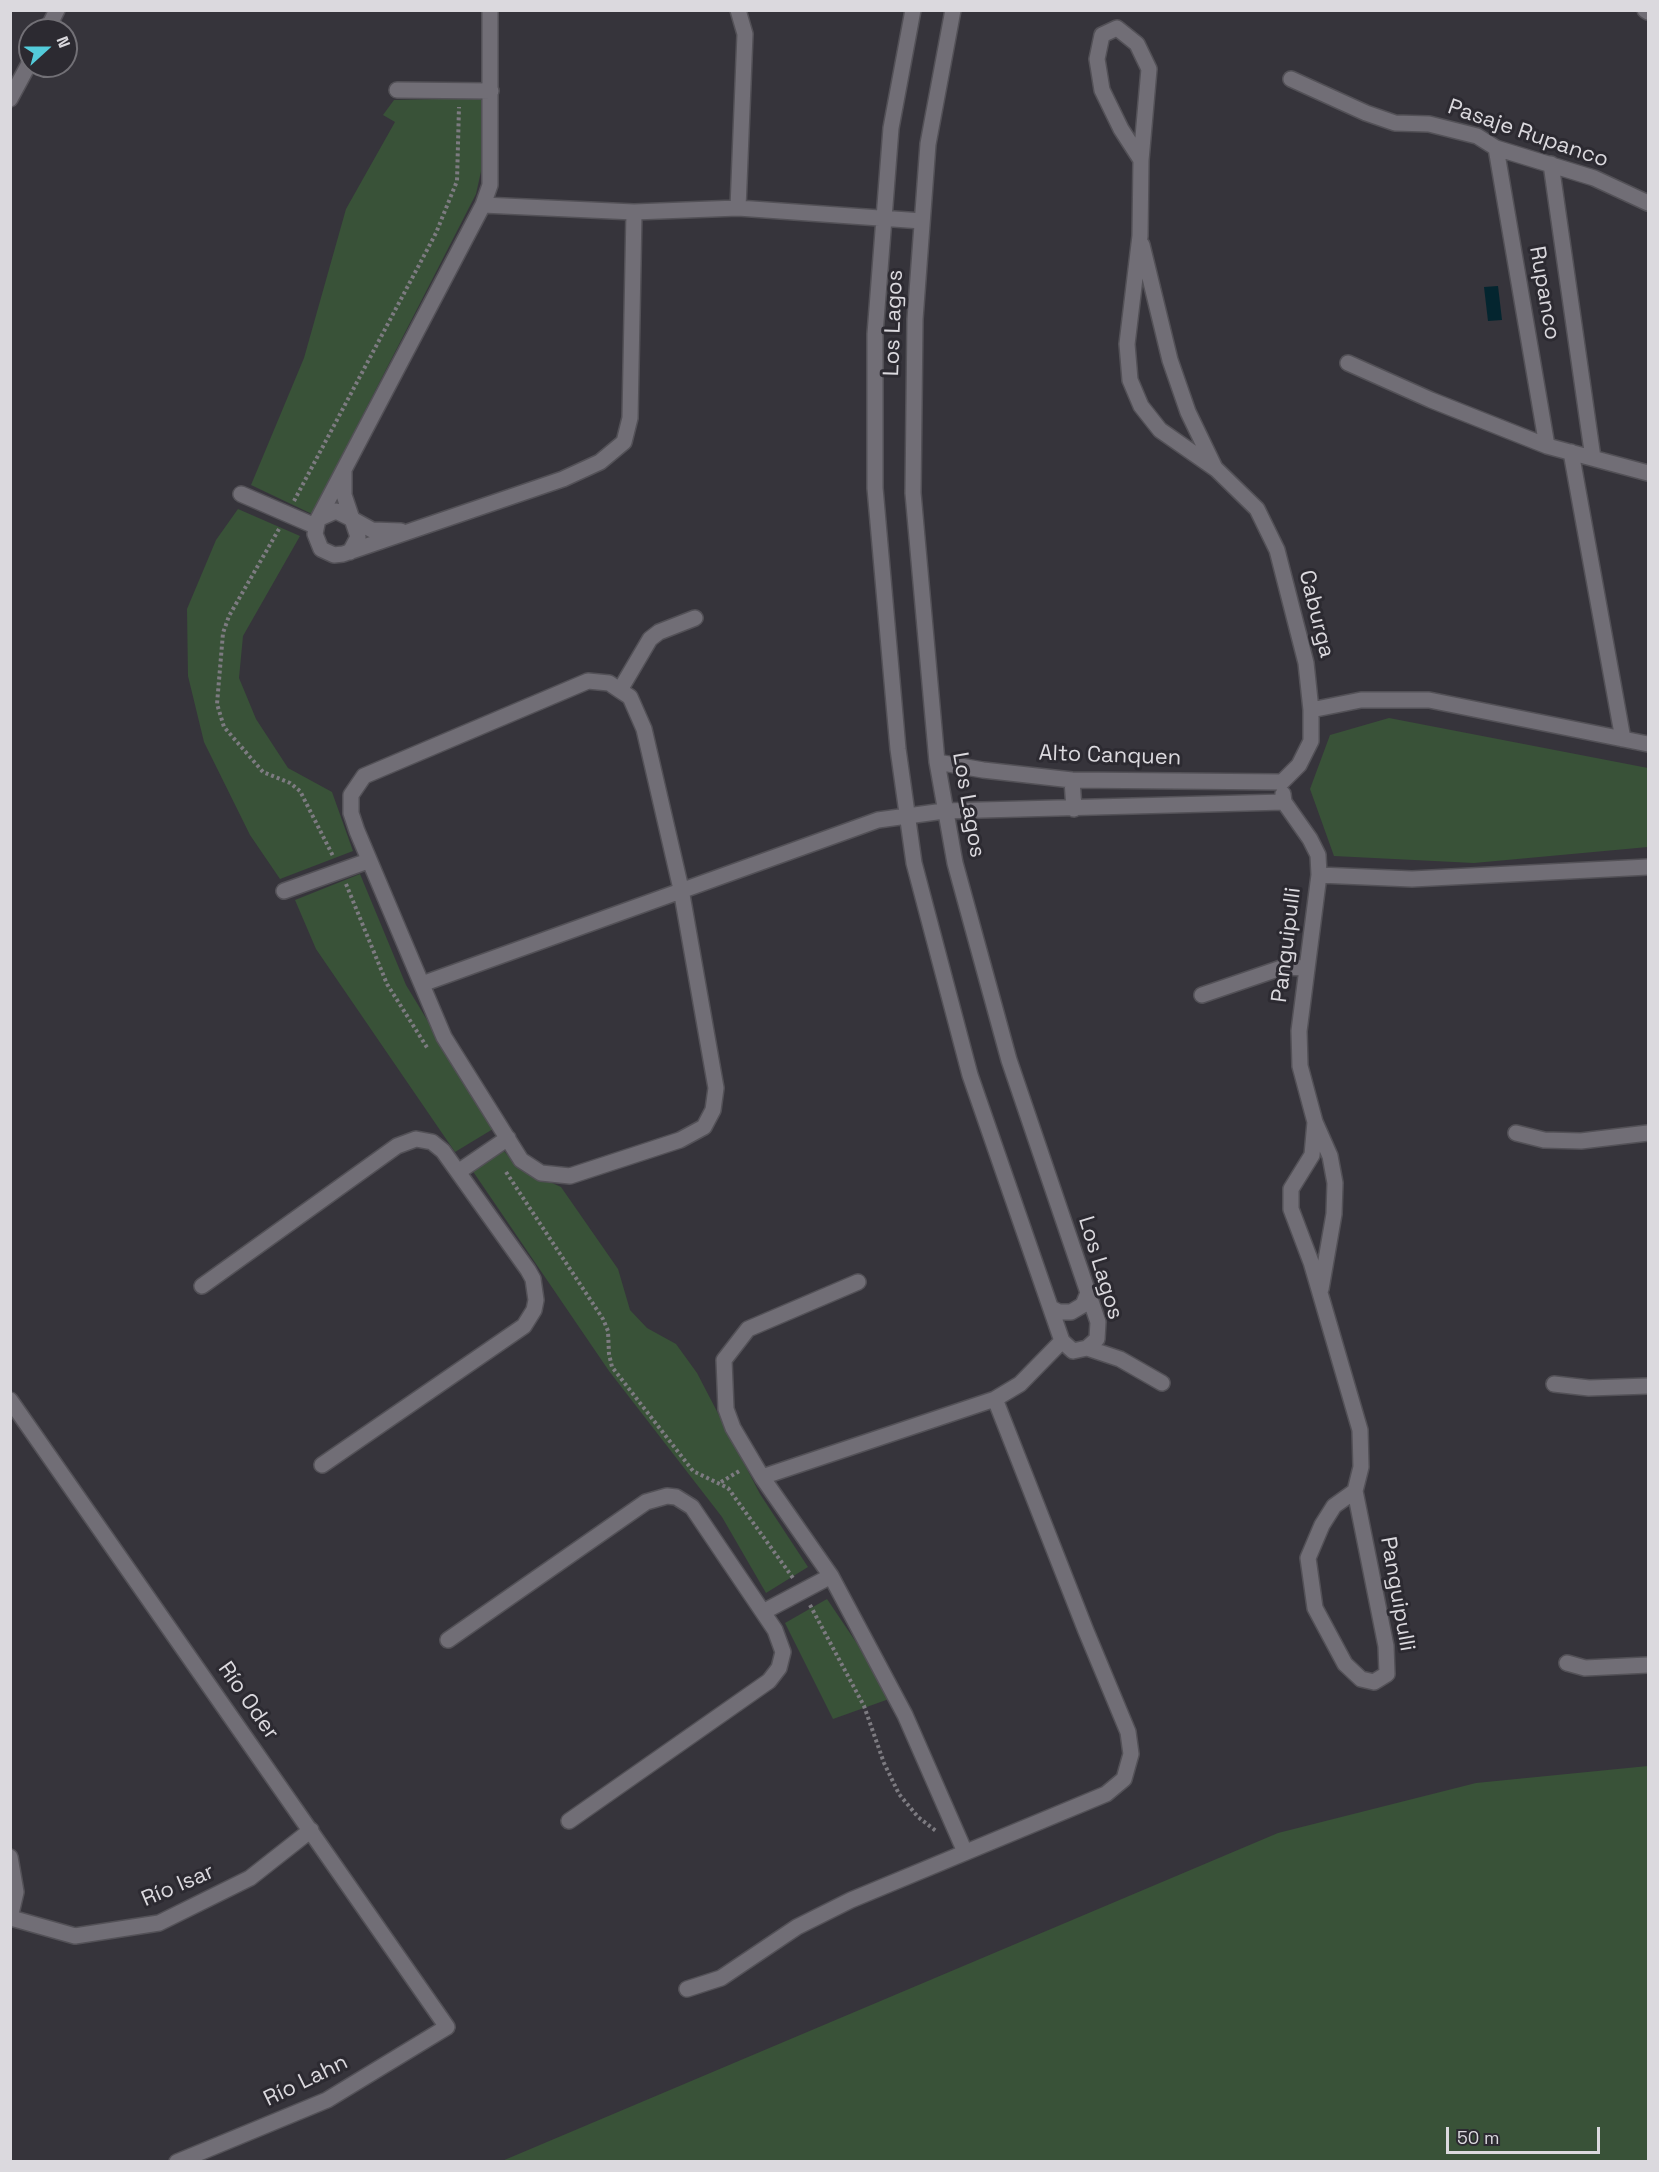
<!DOCTYPE html>
<html>
<head>
<meta charset="utf-8">
<style>
  body { margin:0 }
  #map { position:relative; width:1659px; height:2172px; overflow:hidden; background:#36343b; font-family:"Space Grotesk",sans-serif }
  canvas { display:block }
  .frame { position:absolute; inset:0; border:12px solid #dbd9de; pointer-events:none }
  .north { position:absolute; left:18px; top:18px; width:60px; height:60px; box-sizing:border-box; background:#2c2a31; border:2px solid #727076; border-radius:50%; rotate:69deg; font-size:16px; font-weight:700; line-height:24px; text-align:center; color:#dbd9de }
  .north::after { content:''; display:block; margin:auto; width:21px; height:27px; background:#53cbda; clip-path:polygon(50% 0,100% 100%,50% 72%,0 100%) }
  .scale { position:absolute; left:1446px; top:2127px; width:154px; height:27px; box-sizing:border-box; border:3px solid #dbd9de; border-top:0; padding-left:8px; font-size:18px; line-height:21px; white-space:nowrap; color:#dbd9de; -webkit-text-stroke:4px #2c2a31; paint-order:stroke }
</style>
</head>
<body>
<div id="map">
<canvas width="1659" height="2172"></canvas>
<div class="frame"></div>
<div class="north">N</div>
<div class="scale">50 m</div>
</div>
<script>
const g = document.querySelector('canvas').getContext('2d');
g.lineJoin = 'round';
function fill(path, color) { g.fillStyle = color; g.fill(path, 'evenodd'); }
const poly = rows => new Path2D(rows.map(r => 'M' + r).join(''));
function trace(path, color, width, dash) { g.strokeStyle = color; g.lineWidth = width; g.lineCap = dash ? 'butt' : 'round'; g.setLineDash(dash || []); g.stroke(path); }
function label(font, color, halo, rows, align = 'center') {
  g.font = font + ' "Space Grotesk",sans-serif'; g.lineWidth = 6; g.setLineDash([]); g.textBaseline = 'middle'; g.strokeStyle = halo; g.fillStyle = color; for (const [text, x, y, turn = 0] of rows) {
    g.save(); g.translate(x, y); g.rotate((+turn || 0) * Math.PI / 180); g.textAlign = isNaN(turn) ? turn : align; if (halo) g.strokeText(text, 0, 0); g.fillText(text, 0, 0); g.restore();
  }
}
fill(poly([
  [483,98,482,167,476,194,312,514,251,485,304,358,346,209,395,122,383,115,394,100],
  [238,509,300,536,243,636,239,678,256,719,288,768,332,792,353,851,280,879,250,835,204,742,188,676,187,609,216,540],
  [1389,718,1648,768,1648,847,1474,863,1334,856,1310,789,1330,735],
  [360,874,406,985,493,1129,455,1152,316,949,295,900],
  [503,1150,519,1168,561,1187,618,1269,630,1310,647,1328,676,1344,697,1373,760,1494,808,1567,766,1593,722,1517,609,1371,472,1170],
  [827,1599,858,1645,889,1699,833,1719,785,1623],
  [1648,1766,1648,2161,502,2161,1278,1833,1476,1783]
]), '#395238');
fill(poly([
  [1498,286,1502,320,1488,321,1484,287]
]), '#04252f');
const minor = poly([
  [490,10,490,185,483,205,318,519,315,534,321,549,334,555,343,554,563,479,600,462,624,442,630,418,634,212],
  [913,10,891,128,875,334,875,488,898,749,914,863,970,1075,1062,1341,1073,1351,1087,1348,1097,1339,1098,1322,1009,1060,955,863,937,762,913,493,915,319,928,144,953,10],
  [1645,10,1648,12],
  [47,30,57,10],
  [1291,79,1366,113,1395,123,1429,124,1477,136,1496,148,1594,178,1648,203],
  [397,90,491,91],
  [10,99,30,62],
  [1496,148,1547,446],
  [1141,160,1121,129,1102,90,1097,59,1102,35,1117,28,1137,44,1149,69,1141,160,1140,236,1127,344,1130,380,1141,406,1160,430,1216,469,1257,509,1277,550,1306,663,1311,710,1311,741,1299,765,1282,782],
  [1551,164,1593,458],
  [483,205,634,212,738,208,922,221],
  [738,208,745,34,738,10],
  [1142,245,1170,360,1188,412,1214,466],
  [1348,363,1431,400,1547,446,1648,473],
  [1571,452,1623,739],
  [344,470,344,495,352,519,372,530,401,531],
  [241,494,315,526],
  [318,519,336,511,352,519,358,537,350,552],
  [588,681,609,683,630,697,644,729,681,889,716,1088,713,1110,704,1127,680,1140,570,1176,541,1173,521,1160,444,1037,357,831,351,813,351,795,364,776,588,681],
  [620,690,650,639,659,632,695,618],
  [1311,710,1361,700,1429,700,1648,744],
  [937,762,983,770,1072,780,1282,782],
  [1072,780,1074,809],
  [1283,794,1284,802,1310,839,1318,855,1319,875,1299,1031,1300,1066,1315,1122,1330,1156,1335,1183,1334,1214,1321,1289],
  [1319,875,1412,879,1648,867],
  [284,891,368,861],
  [422,984,878,820,944,811,1284,802],
  [1202,995,1284,967,1306,968],
  [1315,1122,1312,1155,1291,1189,1291,1209,1311,1262,1360,1430,1361,1467,1355,1491,1386,1646,1387,1674,1374,1682,1361,1679,1345,1664,1315,1608,1308,1558,1322,1525,1334,1506,1355,1491],
  [1516,1133,1544,1140,1581,1141,1648,1133],
  [458,1172,508,1138],
  [858,1282,748,1329,724,1360,726,1409,733,1428,762,1477,831,1576,905,1715,965,1852],
  [202,1286,397,1146,416,1139,432,1142,443,1151,528,1270,533,1279,536,1300,534,1310,524,1326,322,1465],
  [1051,1308,1059,1312,1071,1312,1083,1305,1088,1293],
  [1087,1348,1120,1359,1162,1383],
  [1554,1384,1589,1388,1648,1386],
  [10,1400,447,2027,327,2100,177,2162],
  [762,1477,995,1399,1020,1384,1062,1341],
  [763,1612,831,1576],
  [448,1640,646,1502,667,1496,676,1497,692,1507,775,1630,783,1652,779,1668,769,1681,569,1821],
  [1567,1663,1585,1668,1648,1665],
  [10,1857,16,1892,10,1918],
  [11,1918,75,1936,159,1923,250,1878,311,1830],
  [687,1989,721,1978,797,1927,851,1900,1106,1794,1124,1779,1131,1754,1128,1732,1086,1631,995,1399]
]);
trace(minor, '#535157', 18);
trace(poly([
  [294,501,436,233,457,181,459,107],
  [279,529,229,616,223,633,217,704,224,727,263,772,290,783,300,791,333,856],
  [346,884,387,984,428,1049],
  [506,1172,603,1319,608,1331,609,1354,612,1367,693,1471,728,1488,793,1578],
  [721,1482,741,1470],
  [810,1605,864,1706,884,1763,899,1794,918,1817,936,1831]
]), '#7d7b81', 4, [3, 3]);
trace(minor, '#716e76', 15);
label('22px', '#dbd9de', '#2c2a31', [
  ["Pasaje Rupanco",1528,134,19],
  ["Rupanco",1544,293,80],
  ["Los Lagos",894,323,-88],
  ["Caburga",1316,614,76],
  ["Alto Canquen",1110,756,2],
  ["Los Lagos",968,805,80],
  ["Panguipulli",1287,945,-83],
  ["Los Lagos",1100,1268,73],
  ["Panguipulli",1397,1594,80],
  ["Río Oder",248,1701,55],
  ["Río Isar",178,1886,-23],
  ["Río Lahn",306,2081,-26]
]);
</script>
</body>
</html>
